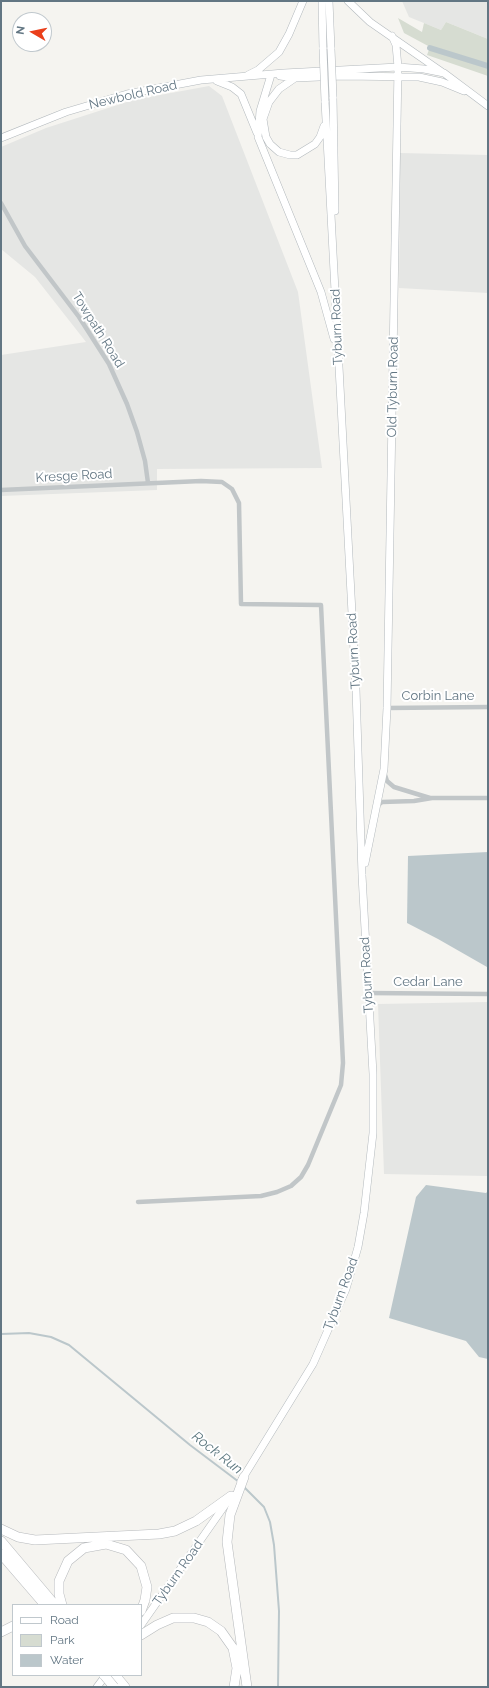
<!DOCTYPE html>
<html>
<head>
<meta charset="utf-8">
<style>
  body { margin:0 }
  #map { position:relative; width:489px; height:1688px; overflow:hidden; background:#f5f4f0; font-family:Raleway,sans-serif }
  canvas { display:block }
  .frame { position:absolute; inset:0; border:2px solid #627683; pointer-events:none }
  .legend { position:absolute; left:12px; top:1604px; width:130px; height:72px; box-sizing:border-box; background:#fff; border:1px solid #c0c8cd; margin:0; padding:5px 7px; list-style:none; font-size:12px; color:#627683 }
  .legend li { display:flex; align-items:center; gap:8px; height:20px }
  .legend b { width:20px; border:1px solid #c0c8cd }
  .north { position:absolute; left:12px; top:12px; width:40px; height:40px; box-sizing:border-box; background:#fff; border:1px solid #c0c8cd; border-radius:50%; rotate:279deg; font-size:11px; font-weight:700; line-height:16px; text-align:center; color:#627683 }
  .north::after { content:''; display:block; margin:auto; width:14px; height:18px; background:#ea3f1b; clip-path:polygon(50% 0,100% 100%,50% 72%,0 100%) }
</style>
</head>
<body>
<div id="map">
<canvas width="489" height="1688"></canvas>
<div class="frame"></div>
<ul class="legend">
<li><b style="height:5px;background:#fff"></b>Road</li>
<li><b style="height:11px;background:#d6dcd1"></b>Park</li>
<li><b style="height:11px;background:#bbc7cb"></b>Water</li>
</ul>
<div class="north">N</div>
</div>
<script>
const g = document.querySelector('canvas').getContext('2d');
g.lineJoin = 'round';
function fill(path, color) { g.fillStyle = color; g.fill(path, 'evenodd'); }
const poly = rows => new Path2D(rows.map(r => 'M' + r).join(''));
function trace(path, color, width, dash) { g.strokeStyle = color; g.lineWidth = width; g.lineCap = dash ? 'butt' : 'round'; g.setLineDash(dash || []); g.stroke(path); }
function label(font, color, halo, rows, align = 'center') {
  g.font = font + ' Raleway,sans-serif'; g.lineWidth = 4; g.setLineDash([]); g.textBaseline = 'middle'; g.strokeStyle = halo; g.fillStyle = color; for (const [text, x, y, turn = 0] of rows) {
    g.save(); g.translate(x, y); g.rotate((+turn || 0) * Math.PI / 180); g.textAlign = isNaN(turn) ? turn : align; if (halo) g.strokeText(text, 0, 0); g.fillText(text, 0, 0); g.restore();
  }
}
fill(poly([
  [402,1,488,1,488,39,446,22,441,30,409,17],
  [209,86,222,96,298,292,322,468,157,469,157,490,1,496,1,355,86,342,35,277,1,249,1,147,46,128,133,100],
  [400,153,488,155,488,293,399,288],
  [488,1002,487,1176,384,1174,378,1004]
]), '#e5e6e4');
fill(poly([
  [398,18,422,32,424,23,441,30,446,22,488,39,488,76,427,55,430,47,404,33]
]), '#d6dcd1');
fill(poly([
  [488,852,488,967,487,967,438,939,407,923,408,856],
  [426,1185,486,1193,488,1191,488,1359,479,1357,466,1341,389,1318,416,1197]
]), '#bbc7cb');
trace(poly([
  [1,1334,29,1333,51,1337,69,1345,190,1445,239,1482],
  [244,1487,264,1507,270,1522,274,1545,279,1611,278,1687]
]), '#bbc7cb', 2);
trace(poly([
  [430,48,488,66]
]), '#bbc7cb', 6);
const secondary = poly([
  [322,1,323,49],
  [329,1,331,49],
  [348,1,370,22,442,72],
  [248,75,258,70,279,52,289,34,303,1],
  [271,75,260,111,258,137,321,292,334,339],
  [280,76,295,78,343,76,419,77,442,82,464,91],
  [295,78,279,89,269,102,263,119,266,137,270,144,279,152,290,155,297,155,315,144,320,137,324,126],
  [217,81,232,87,241,94,257,133],
  [333,97,335,211],
  [1,138,66,112,127,94,201,80,284,73,398,67,424,69,444,73,488,106],
  [365,863,384,769,387,708,398,67,396,45,392,36],
  [241,1481,313,1364,346,1289,358,1247,364,1213,373,1133,373,1074,362,875,356,689,325,101],
  [141,1625,230,1498]
]);
const primary = poly([
  [97,1687,106,1675]
]);
const highway = poly([
  [244,1477,230,1515,227,1542,247,1687],
  [1,1529,18,1537,35,1540,159,1534,175,1531,196,1521,231,1496],
  [1,1541,55,1605],
  [1,1554,45,1605],
  [62,1605,59,1594,59,1581,68,1561,84,1548,106,1544,126,1550,141,1566,147,1587,145,1600,141,1611],
  [1,1632,13,1626],
  [141,1635,157,1625,173,1618,194,1618,208,1622,221,1631,233,1648,237,1668,234,1687],
  [115,1675,125,1687]
]);
trace(secondary, '#b3b9bd', 8);
trace(primary, '#b4b9bc', 8);
trace(highway, '#b6b9bc', 10);
trace(poly([
  [1,203,25,246,79,317,109,364,127,404,137,432,145,461,148,483],
  [1,490,201,481,222,482,232,489,239,503,241,604,321,605,343,1063,341,1085,308,1165,301,1177,291,1186,277,1192,261,1196,138,1202],
  [387,708,488,707],
  [384,772,387,781,394,787,430,798],
  [377,806,382,802,414,801,432,798,488,798],
  [368,993,488,994]
]), '#c1c6c8', 4.5);
trace(secondary, '#fff', 7);
trace(primary, '#fff', 7);
trace(highway, '#fff', 9);
const secondaryBridge = poly([
  [323,49,325,101],
  [331,49,333,97]
]);
const highwayBridge = poly([
  [104,1675,114,1687]
]);
trace(secondaryBridge, '#b3b9bd', 8, []);
trace(highwayBridge, '#b6b9bc', 10, []);
trace(secondaryBridge, '#fff', 7);
trace(highwayBridge, '#fff', 9);
label('13px', '#627683', '#fff', [
  ["Newbold Road",133,95,-13],
  ["Tyburn Road",337,327,-92],
  ["Towpath Road",98,330,58],
  ["Old Tyburn Road",393,387,-89],
  ["Kresge Road",74,476,-3],
  ["Tyburn Road",354,651,-93],
  ["Corbin Lane",438,696],
  ["Tyburn Road",367,975,-93],
  ["Cedar Lane",428,982],
  ["Tyburn Road",341,1294,-70],
  ["Tyburn Road",178,1573,-55]
]);
label('italic 14px', '#5e7980', '#fff', [
  ["Rock Run",217,1453,38]
]);
</script>
</body>
</html>
